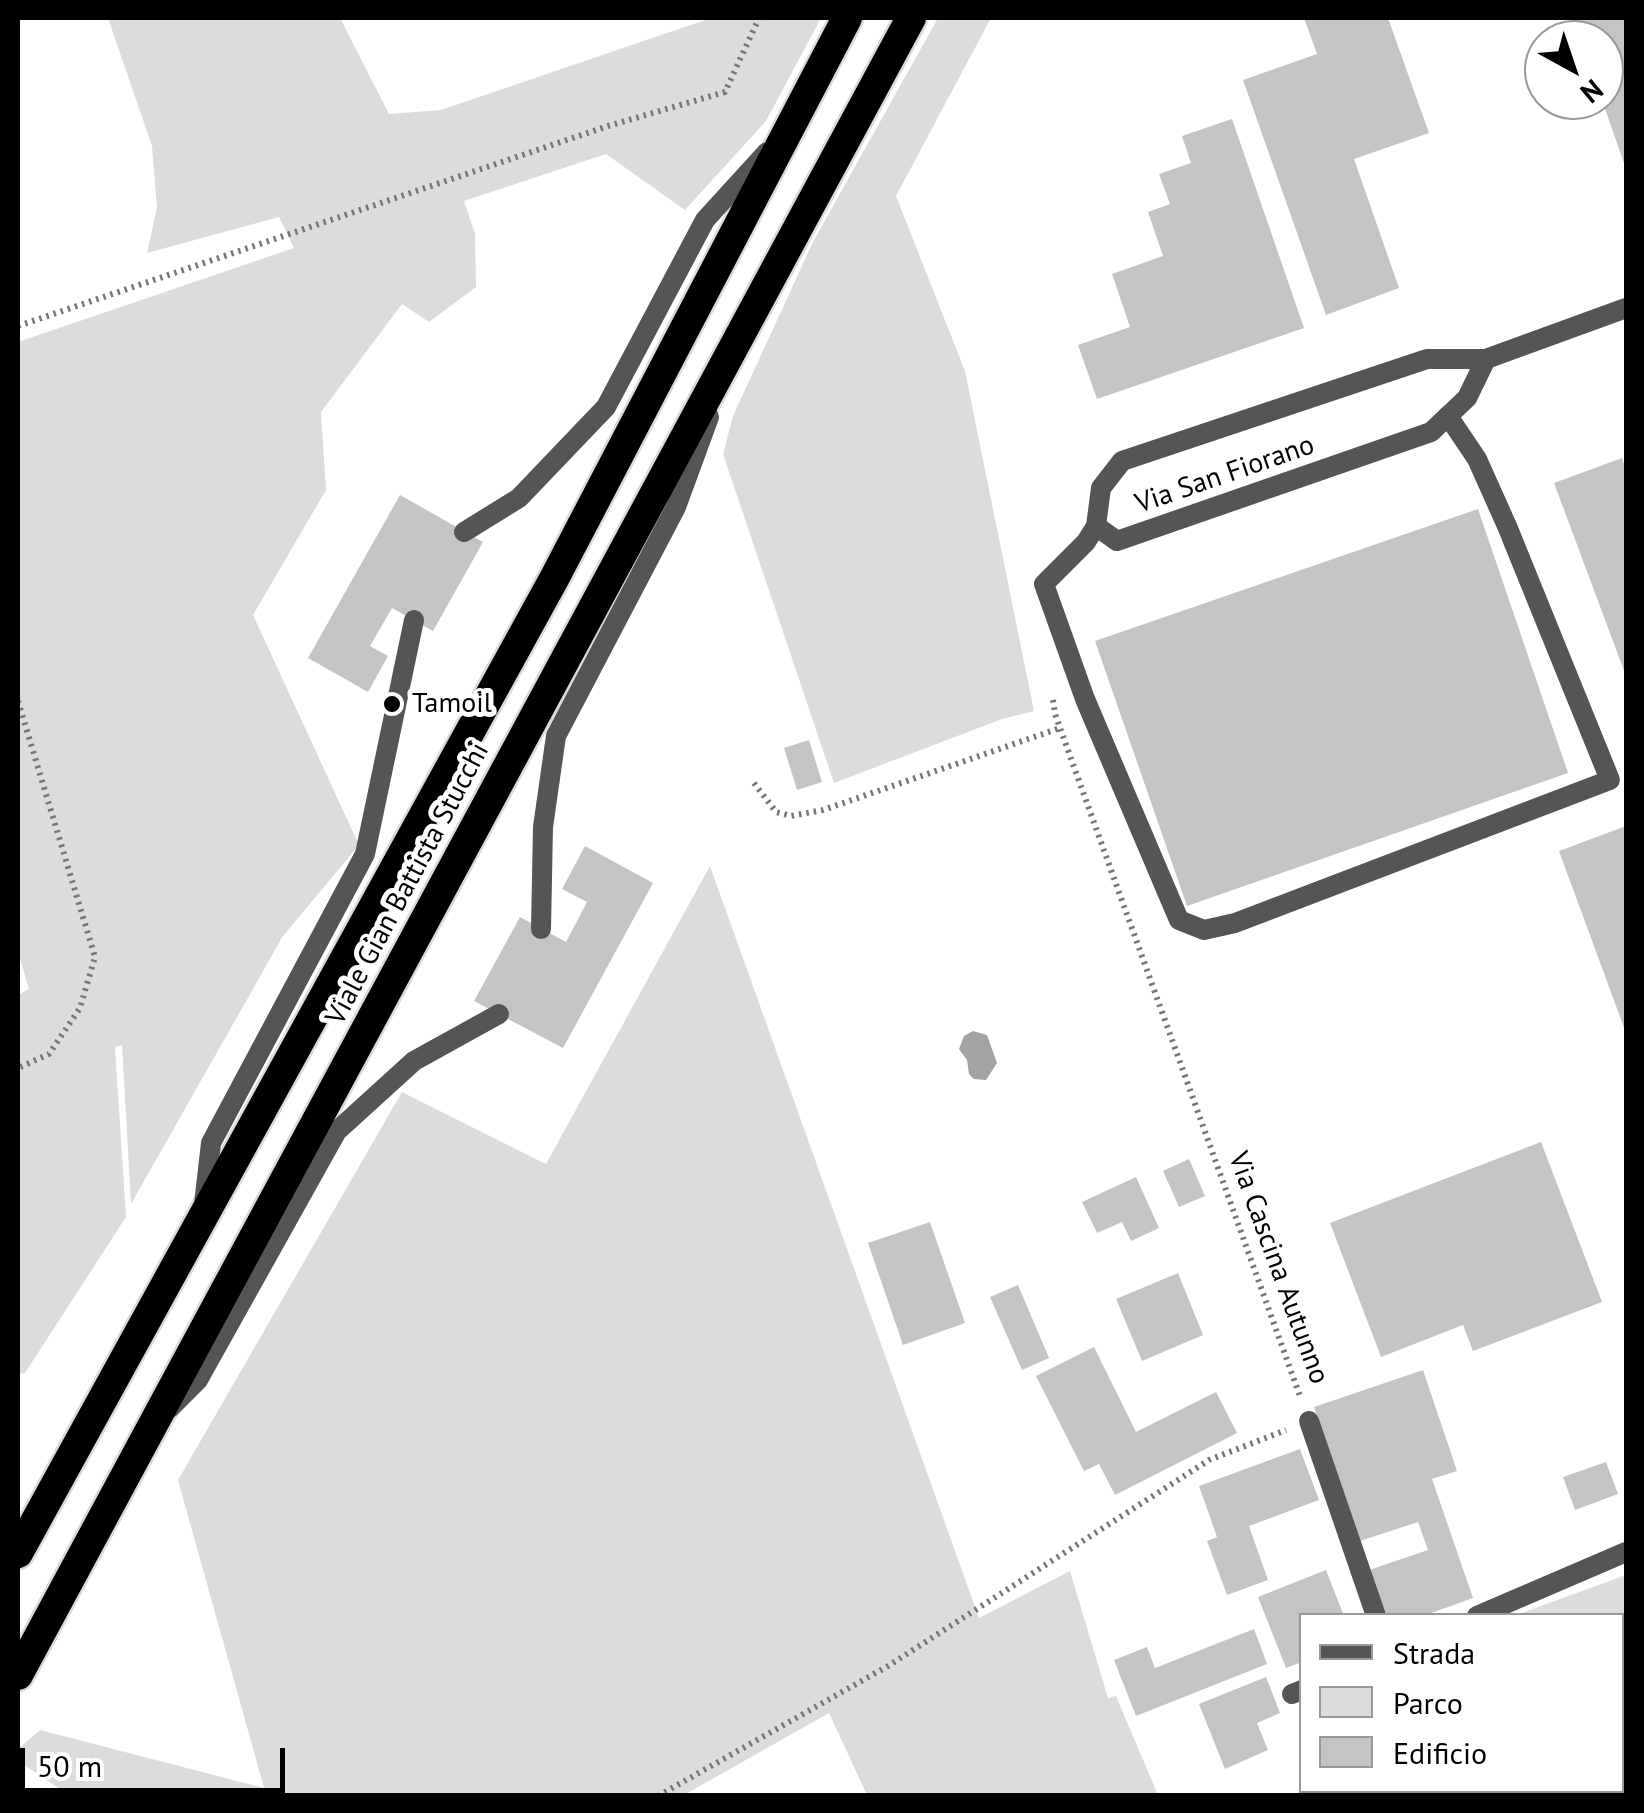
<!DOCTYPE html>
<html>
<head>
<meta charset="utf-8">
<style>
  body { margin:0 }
  #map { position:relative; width:1644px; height:1813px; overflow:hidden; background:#fff; font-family:"PT Sans",sans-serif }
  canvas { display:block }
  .frame { position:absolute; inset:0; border:20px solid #000; pointer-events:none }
  .legend { position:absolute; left:1299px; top:1613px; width:325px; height:180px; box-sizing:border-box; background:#fff; border:2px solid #999; margin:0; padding:12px 18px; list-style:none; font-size:30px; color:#000 }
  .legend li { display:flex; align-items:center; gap:20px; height:50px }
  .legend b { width:50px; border:2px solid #999 }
  .north { position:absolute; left:1524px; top:20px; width:100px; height:100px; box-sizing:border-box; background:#fff; border:2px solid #999; border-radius:50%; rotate:140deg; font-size:28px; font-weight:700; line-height:40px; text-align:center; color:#000 }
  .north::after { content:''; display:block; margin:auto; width:35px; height:45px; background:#000; clip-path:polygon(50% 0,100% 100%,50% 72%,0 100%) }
  .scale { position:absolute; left:20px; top:1748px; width:265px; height:45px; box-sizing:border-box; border:5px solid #000; border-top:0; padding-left:12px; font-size:30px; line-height:35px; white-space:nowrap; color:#000; -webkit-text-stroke:8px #fff; paint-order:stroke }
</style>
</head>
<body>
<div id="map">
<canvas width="1644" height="1813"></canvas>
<div class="frame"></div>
<ul class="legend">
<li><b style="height:12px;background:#555"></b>Strada</li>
<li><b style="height:28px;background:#dcdcdc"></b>Parco</li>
<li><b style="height:28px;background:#c4c4c4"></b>Edificio</li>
</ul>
<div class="north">N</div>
<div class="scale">50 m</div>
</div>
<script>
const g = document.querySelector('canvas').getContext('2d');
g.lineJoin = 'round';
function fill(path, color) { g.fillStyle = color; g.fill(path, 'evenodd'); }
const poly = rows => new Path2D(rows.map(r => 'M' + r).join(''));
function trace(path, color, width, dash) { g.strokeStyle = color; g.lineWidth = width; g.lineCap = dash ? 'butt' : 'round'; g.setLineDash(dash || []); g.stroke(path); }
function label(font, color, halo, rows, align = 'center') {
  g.font = font + ' "PT Sans",sans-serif'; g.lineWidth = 10; g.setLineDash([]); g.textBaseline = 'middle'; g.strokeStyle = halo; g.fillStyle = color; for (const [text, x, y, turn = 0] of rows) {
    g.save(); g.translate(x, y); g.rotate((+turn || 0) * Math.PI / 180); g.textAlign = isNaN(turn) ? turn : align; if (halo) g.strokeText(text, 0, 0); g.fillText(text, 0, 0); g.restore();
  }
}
fill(poly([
  [108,18,340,18,389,114,441,110,711,18,821,18,766,121,685,210,606,154,464,201,475,234,476,287,429,322,402,304,321,412,326,490,253,615,359,845,283,936,131,1204,122,1045,115,1047,126,1217,25,1373,18,1374,18,995,29,989,18,952,18,342,294,248,279,217,147,253,157,208,152,146],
  [938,18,991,18,896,196,965,371,1034,711,1002,719,834,783,723,454,733,416,813,242],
  [710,866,979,1618,1070,1571,1108,1698,1116,1696,1158,1795,867,1795,829,1713,684,1795,69,1795,18,1761,18,1749,40,1730,264,1788,178,1480,402,1092,546,1164],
  [1626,1575,1626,1795,1400,1795,1399,1791,1622,1790,1622,1616,1516,1615]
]), '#dcdcdc');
fill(poly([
  [973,1031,987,1035,997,1063,986,1080,974,1079,969,1074,967,1060,959,1049,964,1036]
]), '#a3a3a3');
fill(poly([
  [1304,18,1388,18,1429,133,1354,159,1399,288,1326,315,1243,80,1317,54],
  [1574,18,1626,18,1626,169,1602,100,1604,40,1582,40],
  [1232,119,1304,328,1097,399,1078,345,1130,327,1112,274,1163,256,1148,212,1170,204,1159,174,1191,163,1182,136],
  [1622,458,1626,470,1626,676,1554,483],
  [400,495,483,542,433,631,392,608,370,646,388,656,368,692,308,658],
  [1478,509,1568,773,1187,906,1095,641],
  [809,740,822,782,797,790,784,748],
  [1626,826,1626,1033,1559,851],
  [585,846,653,883,563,1048,474,1001,520,917,566,942,587,902,562,889],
  [1541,1142,1602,1302,1473,1351,1463,1325,1381,1357,1330,1223],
  [1189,1159,1205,1196,1179,1207,1163,1171],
  [1136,1177,1159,1228,1131,1241,1122,1222,1097,1233,1082,1202],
  [930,1222,965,1323,903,1345,868,1243],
  [1178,1273,1203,1335,1142,1361,1116,1299],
  [1018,1285,1049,1358,1022,1370,990,1297],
  [1094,1347,1136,1432,1216,1392,1237,1433,1115,1495,1099,1464,1084,1471,1036,1376],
  [1423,1370,1457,1471,1432,1479,1473,1598,1423,1616,1384,1616,1369,1570,1428,1550,1418,1522,1360,1541,1314,1407],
  [1300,1449,1319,1500,1249,1526,1268,1580,1227,1595,1207,1541,1217,1537,1199,1486],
  [1606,1462,1618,1494,1575,1510,1563,1477],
  [1326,1570,1344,1616,1302,1616,1302,1662,1286,1668,1258,1597],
  [1254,1629,1267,1664,1136,1716,1114,1660,1147,1647,1155,1668],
  [1266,1677,1280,1713,1257,1723,1268,1750,1225,1769,1199,1704]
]), '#c4c4c4');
const highway = poly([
  [18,1553,555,577,847,18],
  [18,1675,911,18]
]);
trace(highway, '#dbdbdb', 35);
trace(poly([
  [18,326,608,126,725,92,759,18],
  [1053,700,1055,714,1301,1399],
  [18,701,95,957,80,1008,49,1054,18,1068],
  [754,783,776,812,791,816,823,810,1060,728],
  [658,1796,888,1666,1209,1460,1286,1430]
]), '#777', 6, [2.5, 5]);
trace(poly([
  [1096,526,1086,542,1044,584,1085,699,1179,920,1204,930,1235,923,1610,780,1507,526,1477,459,1448,416],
  [464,532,519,498,606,407,705,220,767,152],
  [541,929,543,827,556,736,676,507,709,417],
  [204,1204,211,1143,365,854,414,620],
  [170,1408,198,1380,337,1131,414,1061,499,1014],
  [1309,1421,1376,1616]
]), '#555', 20);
trace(poly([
  [1486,359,1467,398,1431,432,1117,541,1096,526,1101,488,1122,461,1427,359,1486,359,1626,308],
  [1477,1616,1626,1552],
  [1292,1694,1302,1690]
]), '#555', 20);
trace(highway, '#000', 30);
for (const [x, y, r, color] of [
  [392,704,10,"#000"]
]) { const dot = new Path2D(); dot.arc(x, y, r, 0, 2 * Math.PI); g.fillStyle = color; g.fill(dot); trace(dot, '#fff', 4); }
label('28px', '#000', '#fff', [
  ["Via San Fiorano",1225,475,-19],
  ["Viale Gian Battista Stucchi",408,884,-62],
  ["Via Cascina Autunno",1278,1268,70]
]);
label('28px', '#000', '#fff', [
  ["Tamoil",412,704]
], 'left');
</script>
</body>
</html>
